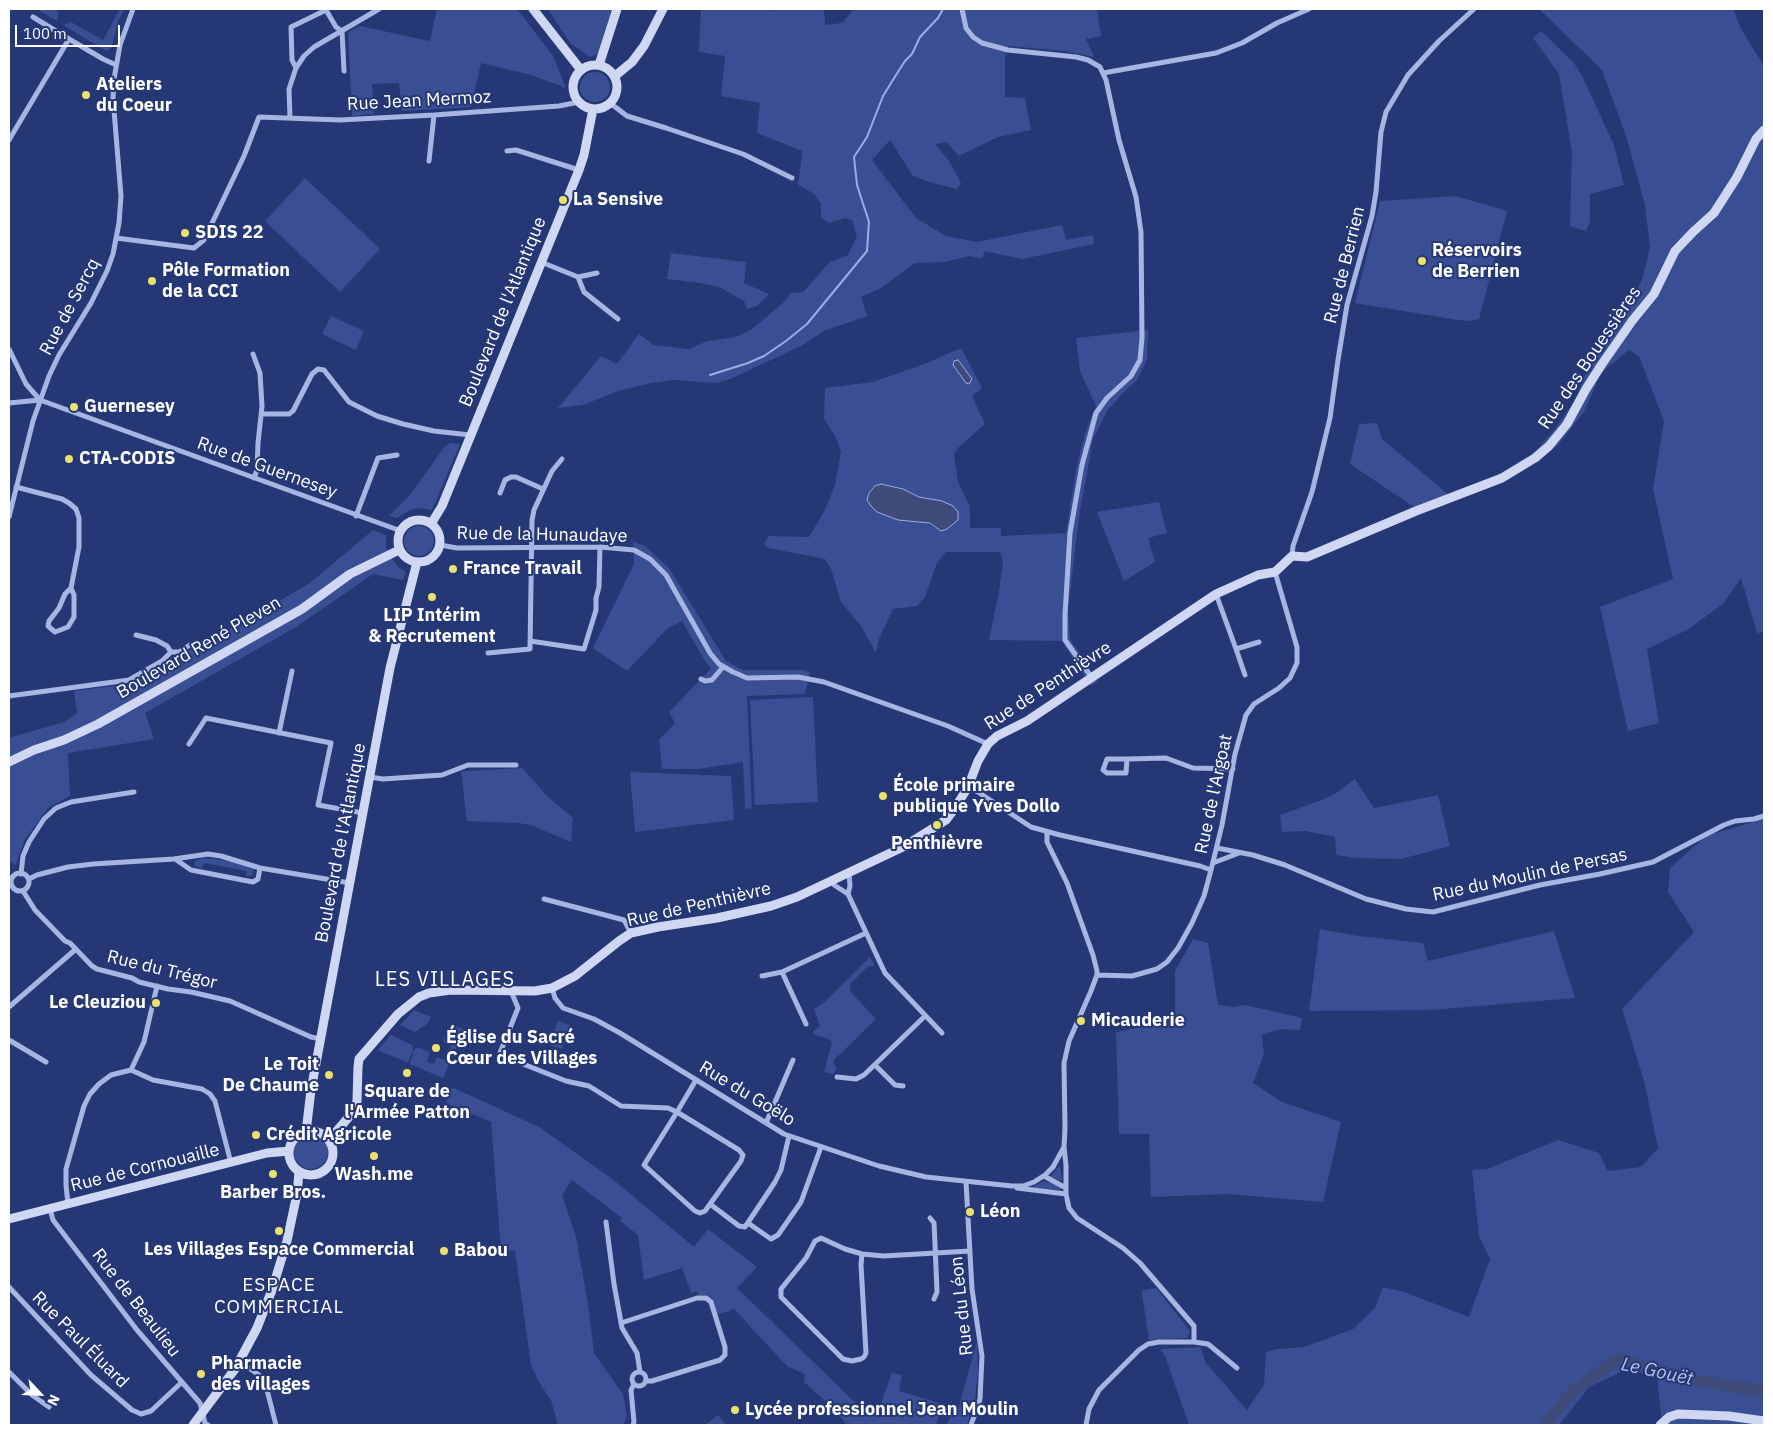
<!DOCTYPE html>
<html>
<head>
<meta charset="utf-8">
<style>
  body { margin:0 }
  #map { position:relative; width:1773px; height:1434px; overflow:hidden; background:#263776; font-family:"IBM Plex Sans",sans-serif }
  canvas { display:block }
  .frame { position:absolute; inset:0; border:10px solid #fff; pointer-events:none }
  .north { position:absolute; left:15px; top:1369px; width:50px; height:50px; -webkit-text-stroke:4px #263776; paint-order:stroke; rotate:115deg; font-size:14px; font-weight:700; line-height:20px; text-align:center; color:#fff }
  .north::after { content:''; display:block; margin:auto; width:18px; height:22px; background:#fff; clip-path:polygon(50% 0,100% 100%,50% 72%,0 100%) }
  .scale { position:absolute; left:15px; top:25px; width:105px; height:22px; box-sizing:border-box; border:2px solid #fff; border-top:0; padding-left:6px; font-size:15px; line-height:18px; white-space:nowrap; color:#fff; -webkit-text-stroke:4px #263776; paint-order:stroke }
</style>
</head>
<body>
<div id="map">
<canvas width="1773" height="1434"></canvas>
<div class="frame"></div>
<div class="north">N</div>
<div class="scale">100 m</div>
</div>
<script>
const g = document.querySelector('canvas').getContext('2d');
g.lineJoin = 'round';
function fill(path, color) { g.fillStyle = color; g.fill(path, 'evenodd'); }
const poly = rows => new Path2D(rows.map(r => 'M' + r).join(''));
function trace(path, color, width, dash) { g.strokeStyle = color; g.lineWidth = width; g.lineCap = dash ? 'butt' : 'round'; g.setLineDash(dash || []); g.stroke(path); }
function label(font, color, halo, rows, align = 'center') {
  g.font = font + ' "IBM Plex Sans",sans-serif'; g.lineWidth = 4; g.setLineDash([]); g.textBaseline = 'middle'; g.strokeStyle = halo; g.fillStyle = color; for (const [text, x, y, turn = 0] of rows) {
    g.save(); g.translate(x, y); g.rotate((+turn || 0) * Math.PI / 180); g.textAlign = isNaN(turn) ? turn : align; if (halo) g.strokeText(text, 0, 0); g.fillText(text, 0, 0); g.restore();
  }
}
fill(poly([
  [37,9,55,9,58,12,58,17,57,21],
  [120,9,124,9,118,22,111,48,106,51,63,25,71,22,103,40],
  [437,9,517,9,553,56,566,88,531,75,481,63,471,107,402,111,399,83,372,84,374,114,352,116,348,32,360,26,430,41],
  [548,9,612,9,598,54,590,57,570,43],
  [701,9,767,9,775,11,776,9,824,9,825,25,842,23,854,9,1097,9,1101,36,1086,39,1094,57,1065,51,1008,46,1005,57,1005,97,1025,98,1031,130,998,137,959,156,946,142,935,144,950,162,961,183,957,189,929,182,913,176,890,140,872,160,916,218,946,236,977,242,1062,225,1066,240,1093,235,1094,244,1022,259,985,251,982,258,969,256,945,262,915,263,881,288,861,297,867,316,824,331,801,346,730,379,716,383,674,380,651,383,618,391,583,405,558,408,601,356,617,364,639,334,654,345,689,349,707,341,736,337,751,330,784,302,791,293,803,292,830,262,848,255,857,236,852,220,845,218,829,223,821,217,821,204,814,194,797,184,799,179,802,151,757,133,760,103,721,96,725,56,699,52],
  [1539,9,1733,9,1741,29,1764,66,1764,632,1757,633,1741,578,1723,604,1687,630,1647,649,1659,723,1628,731,1600,607,1673,579,1653,489,1664,421,1639,356,1629,350,1601,373,1584,412,1557,446,1517,474,1502,481,1497,475,1535,452,1554,430,1576,399,1594,352,1623,318,1642,280,1650,248,1645,205,1627,139,1602,70],
  [1541,31,1574,63,1583,78,1614,145,1624,185,1590,194,1590,221,1586,231,1570,226,1572,152,1559,74,1533,38],
  '580 87a15 15 0 1 1 30 0a15 15 0 1 1-30 0Z',
  [305,178,380,249,340,292,265,221],
  [1456,196,1507,211,1479,319,1468,321,1458,320,1355,303,1380,201],
  [671,253,746,262,744,283,769,294,757,306,747,309,744,301,719,287,700,283,667,279],
  [331,316,364,331,356,350,322,334],
  [1148,330,1147,359,1137,380,1121,395,1107,411,1093,439,1079,517,1068,609,1070,639,1098,681,1091,686,1062,641,989,640,999,591,1003,562,1000,552,946,552,937,563,925,597,917,606,893,609,879,639,876,653,861,626,841,602,831,569,825,559,768,548,764,544,769,536,809,537,825,510,835,485,841,451,835,436,824,419,825,388,873,382,927,363,961,348,982,388,972,396,985,424,958,448,954,454,958,482,970,506,970,528,1001,528,1001,536,1066,533,1077,464,1085,434,1096,406,1080,371,1076,338],
  [881,484,903,489,920,497,942,501,934,527,875,486],
  [1377,423,1382,439,1455,500,1423,513,1350,464,1359,424],
  [451,443,460,444,432,510,419,508,412,509,397,518,389,516,410,495,445,446],
  [1159,502,1167,533,1148,538,1155,562,1124,581,1097,512],
  '404 541a15 15 0 1 1 30 0a15 15 0 1 1-30 0Z',
  [373,530,386,535,386,547,392,559,398,567,406,572,403,580,373,574,296,627,145,713,154,739,68,753,70,796,48,808,24,841,16,865,9,862,9,738,64,722,77,713,74,691,128,684,245,621,310,583],
  [633,542,645,546,669,568,726,661,743,670,802,670,810,672,805,694,747,696,752,808,745,809,743,762,699,769,662,769,659,740,675,723,669,712,711,669,703,658,682,621,667,629,627,671,593,648,634,564],
  [813,697,818,802,755,805,750,700],
  [522,768,546,795,573,818,571,842,531,825,518,823,467,821,461,772,466,771],
  [630,772,731,776,734,820,635,832],
  [1355,779,1374,808,1438,795,1450,846,1401,859,1356,858,1336,855,1335,837,1305,831,1282,832,1280,815,1319,801,1335,794],
  [1764,819,1764,1425,1662,1425,1657,1375,1623,1371,1589,1387,1559,1425,1189,1425,1165,1356,1160,1349,1200,1347,1206,1363,1247,1410,1264,1385,1266,1352,1277,1349,1304,1347,1353,1329,1375,1308,1383,1287,1404,1292,1469,1317,1490,1259,1479,1236,1472,1170,1487,1169,1558,1140,1599,1153,1608,1171,1641,1167,1658,1148,1645,1085,1622,1009,1694,932,1668,892,1670,868,1706,836],
  [203,858,229,861,252,868,254,871,252,876,246,876,247,871,204,863,202,868,194,866,195,861],
  [1320,929,1358,936,1423,943,1428,961,1554,931,1575,998,1431,1010,1309,1011],
  [1193,939,1208,943,1218,1005,1234,1007,1245,1005,1302,1018,1300,1030,1280,1029,1262,1035,1264,1054,1253,1083,1282,1102,1341,1122,1323,1202,1228,1194,1151,1197,1149,1134,1119,1134,1116,1032,1175,1021,1175,971],
  [870,957,874,965,866,968,850,984,850,991,876,1019,835,1059,833,1062,837,1069,833,1074,824,1072,832,1042,829,1039,815,1035,813,1031,820,1026,814,1009,826,1001],
  [414,1010,431,1017,427,1024,415,1032,400,1025],
  [558,1021,570,1025,562,1049,550,1045],
  [453,1025,464,1029,443,1078,410,1064,414,1050,418,1047,430,1052,427,1062,434,1064,437,1057,445,1060,448,1049,450,1050,451,1045,443,1042,446,1034,449,1035],
  [391,1035,412,1045,413,1050,408,1063,378,1050],
  [452,1087,539,1127,611,1178,694,1247,708,1229,757,1267,737,1288,866,1413,876,1416,892,1373,902,1375,899,1391,942,1404,936,1425,847,1425,834,1409,804,1382,805,1374,787,1366,733,1308,730,1311,718,1314,710,1298,706,1295,699,1295,697,1291,691,1293,682,1268,644,1280,638,1235,620,1221,622,1218,572,1180,562,1195,576,1237,588,1304,594,1353,623,1394,627,1416,623,1425,558,1425,551,1400,540,1384,531,1365,515,1251,501,1250,491,1122,446,1103],
  '294 1152a17 17 0 1 1 34 0a17 17 0 1 1-34 0Z',
  [1060,1165,1062,1181,1050,1177],
  [1044,1181,1058,1185,1062,1188,1061,1190,1034,1188,1034,1186],
  [1156,1288,1190,1331,1187,1338,1149,1340,1142,1294,1143,1290],
  [977,1341,978,1372,975,1401,971,1414,967,1425,947,1425,953,1409,958,1410],
  [718,1415,726,1425,705,1425]
]), '#3a4e94');
const water = poly([
  [958,360,972,379,969,384,966,383,953,365,954,361,958,360],
  [881,484,903,489,919,497,942,501,953,506,958,512,958,520,947,529,941,531,930,523,898,520,877,512,871,506,867,500,869,493,875,486,881,484]
]);
fill(water, '#3e4b7a');
trace(water, '#9cade3', 1);
trace(poly([
  [710,375,748,363,764,356,786,341,807,324,867,251,869,222,857,185,854,157,867,137,883,96,896,75,905,61,912,54,920,37,938,18,943,9]
]), '#9cade3', 2);
trace(poly([
  [1545,1425,1573,1391,1617,1359,1693,1380,1764,1391]
]), '#3e4b7a', 12);
trace(poly([
  [962,9,966,28,973,37,982,43,1008,50,1076,57,1088,60,1100,67,1106,80,1119,140,1136,197,1141,232,1142,338,1140,360,1131,376,1107,398,1096,413,1082,465,1070,533,1065,615,1065,640,1092,678],
  [33,17,69,39],
  [296,68,292,60,291,27,326,10,336,27,342,31,344,71],
  [1103,73,1216,53,1242,43,1277,23,1309,9],
  [610,103,627,116,666,128,743,154,792,178],
  [290,118,289,89,296,68,304,56,314,47,379,9],
  [9,140,69,39,103,59,116,65],
  [507,151,516,150,579,170],
  [429,161,434,115],
  [116,238,194,248,204,240,244,156,259,117,340,120,434,115,559,106,579,102],
  [541,262,578,277,584,292,618,319],
  [578,277,597,273],
  [9,349,26,384,40,400,401,531],
  [253,354,260,373,262,406,258,443,257,470,254,478],
  [9,403,40,400],
  [262,414,289,414,293,411,312,374,318,369,324,370,349,402,377,416,403,424,434,431,470,435],
  [16,487,62,499,69,503,76,509,79,518,79,547,71,588,74,595,74,617,68,627,55,632,48,626,49,621,59,608,65,594,71,588],
  [500,493,505,480,511,477,516,477,543,489],
  [356,516,378,458,397,455],
  [9,517,33,421,49,376,59,355,91,303,107,271,113,254,119,223,121,196,113,98,114,79,120,45,133,9],
  [440,545,457,548,600,547,634,550,650,559,666,575,710,653,719,664,733,672,747,678,798,677,824,682,948,726,988,744],
  [1292,556,1293,546,1312,492,1330,418,1338,360,1347,305,1372,216,1376,192,1381,132,1386,112,1408,75,1439,41,1474,9],
  [1216,594,1236,649,1259,642],
  [530,641,584,649,596,610,596,598,599,587,600,547],
  [1236,649,1245,675],
  [171,652,179,652,190,645],
  [488,653,530,649,532,520,534,510,552,471,562,459],
  [701,679,705,681,712,680,723,667],
  [9,696,129,680,162,661,171,652,167,646,156,640,136,635],
  [279,733,292,671],
  [189,744,206,718,331,743,318,805,363,813],
  [1127,759,1126,773,1107,773,1103,770,1107,759,1127,759,1166,758,1193,768,1233,769],
  [370,777,383,779,442,775,468,765,516,765],
  [968,787,978,792,1031,827,1060,835,1200,866,1211,870],
  [1047,832,1047,842,1067,883,1093,955,1097,971,1097,975,1091,991,1069,1041,1064,1063,1065,1128,1064,1147,1066,1165,1066,1194,1069,1208,1077,1218,1123,1248,1140,1263,1194,1326,1194,1342],
  [1217,848,1253,855,1285,865,1366,899,1406,909,1433,912,1540,885,1600,874,1653,862,1724,825,1735,821,1754,819,1764,816],
  [175,859,191,870,253,882,258,879,260,868],
  [1213,863,1239,853],
  '11 882a9 9 0 1 1 18 0a9 9 0 1 1-18 0Z',
  [21,874,23,856,29,842,44,819,56,808,71,802,134,792],
  [29,879,37,875,68,867,93,864,174,859,208,854,221,856,260,868,350,883],
  [832,881,834,885,848,894,850,886,849,873],
  [23,891,35,910,65,941,70,943,92,966,97,969,132,978,139,982,168,989,191,992,230,1001,311,1037,321,1039],
  [848,894,885,973,942,1033],
  [544,899,624,920,631,933],
  [1097,975,1132,976,1157,969,1167,962,1178,948,1192,923,1204,896,1211,870,1222,825,1235,754,1246,715,1254,704,1279,688,1290,678,1297,663,1297,647,1275,572],
  [762,976,782,972],
  [552,988,555,998,563,1008,594,1019,620,1033,784,1134,879,1166,926,1177,1012,1186,1023,1186,1034,1182,1045,1175,1053,1167,1064,1147],
  [511,991,518,1008,500,1053,503,1056,566,1081,589,1086,621,1106,668,1108,677,1112,739,1150,743,1155,741,1161,705,1211,700,1213,695,1211,644,1165,677,1112,696,1080],
  [9,1007,76,949],
  [806,1024,782,972,866,933],
  [9,1040,46,1062],
  [875,1065,895,1085,903,1086],
  [131,1070,153,1080,202,1089,210,1094,215,1101,231,1163],
  [837,1077,856,1079,864,1075,925,1016],
  [766,1123,793,1060],
  [1044,1176,1066,1188],
  [966,1182,972,1289,982,1356,980,1399,971,1425],
  [1017,1188,1066,1194],
  [68,1204,66,1185,66,1169,84,1106,90,1094,99,1084,111,1075,131,1070,144,1042,157,986],
  [710,1204,739,1226,745,1227,775,1182,781,1170,789,1136],
  [50,1209,53,1220,137,1330,200,1403,205,1423,208,1425],
  [930,1218,934,1223,935,1244,937,1292,934,1299],
  [606,1222,614,1284,622,1328,637,1353,640,1372],
  [748,1223,771,1239,778,1235,801,1202,821,1147],
  [862,1254,861,1265,866,1353,864,1357,861,1359,852,1361,843,1359,781,1297,781,1289,806,1258,815,1241,821,1238,845,1249,862,1254,884,1256,970,1251],
  [9,1287,91,1375,132,1410,141,1414,151,1411,182,1382],
  [621,1323,697,1298,706,1298,711,1302,725,1347,725,1355,720,1360,652,1381,646,1381],
  [240,1362,259,1375,266,1386,276,1425],
  '632 1379a7 7 0 1 1 14 0a7 7 0 1 1-14 0Z',
  [9,1372,32,1395,49,1407],
  [633,1425,634,1422,631,1390,634,1384],
  [1086,1425,1089,1409,1099,1390,1139,1350,1148,1344,1159,1342,1194,1342,1208,1344,1237,1368]
]), '#a7b5e2', 5);
trace(poly([
  [533,9,581,70],
  [599,65,617,9],
  '573 87a22 22 0 1 1 44 0a22 22 0 1 1-44 0Z',
  [615,76,632,62,644,46,663,9],
  '398 541a21 21 0 1 1 42 0a21 21 0 1 1-42 0Z',
  [431,524,442,506,579,170,584,155,593,109],
  [9,762,34,750,64,740,98,724,302,609,350,574,399,550],
  '289 1153a22 22 0 1 1 44 0a22 22 0 1 1-44 0Z',
  [306,1132,311,1090,390,668,417,562],
  [329,1140,354,1111,357,1101,358,1067,359,1059,398,1014,419,997,429,993,451,990,535,991,552,988,575,976,619,941,631,933,658,927,717,918,771,906,797,897,903,847,946,820,955,808,968,787,978,761,988,744,997,736,1027,721,1216,594,1258,575,1275,572,1292,556,1307,557,1416,511,1502,478,1535,458,1549,446,1567,424,1586,389,1602,364,1632,321,1654,294,1675,251,1693,232,1714,213,1737,177,1756,139,1764,130],
  [9,1219,267,1153,289,1151],
  [193,1425,235,1369,257,1328,272,1290,287,1241,297,1194,299,1172],
  [1660,1425,1669,1417,1678,1414,1729,1416,1764,1421]
]), '#cfd7f3', 9);
for (const [x, y, r, color] of [
  [86,95,5,"#ebe26d"],
  [563,200,5,"#ebe26d"],
  [185,233,5,"#ebe26d"],
  [1422,261,5,"#ebe26d"],
  [152,281,5,"#ebe26d"],
  [74,407,5,"#ebe26d"],
  [69,459,5,"#ebe26d"],
  [453,569,5,"#ebe26d"],
  [432,597,5,"#ebe26d"],
  [883,796,5,"#ebe26d"],
  [937,825,5,"#ebe26d"],
  [156,1003,5,"#ebe26d"],
  [1081,1021,5,"#ebe26d"],
  [436,1048,5,"#ebe26d"],
  [407,1073,5,"#ebe26d"],
  [329,1075,5,"#ebe26d"],
  [256,1135,5,"#ebe26d"],
  [374,1156,5,"#ebe26d"],
  [273,1174,5,"#ebe26d"],
  [970,1212,5,"#ebe26d"],
  [279,1231,5,"#ebe26d"],
  [444,1251,5,"#ebe26d"],
  [201,1374,5,"#ebe26d"],
  [735,1410,5,"#ebe26d"]
]) { const dot = new Path2D(); dot.arc(x, y, r, 0, 2 * Math.PI); g.fillStyle = color; g.fill(dot); trace(dot, '#263776', 2); }
label('bold 18px', '#fff', '#263776', [
  ["Ateliers",96,85],
  ["du Coeur",96,106],
  ["La Sensive",573,200],
  ["SDIS 22",195,233],
  ["Réservoirs",1432,251],
  ["de Berrien",1432,272],
  ["Pôle Formation",162,271],
  ["de la CCI",162,292],
  ["Guernesey",84,407],
  ["CTA-CODIS",79,459],
  ["France Travail",463,569],
  ["LIP Intérim",432,616,"center"],
  ["& Recrutement",432,637,"center"],
  ["École primaire",893,786],
  ["publique Yves Dollo",893,807],
  ["Penthièvre",937,844,"center"],
  ["Le Cleuziou",146,1003,"right"],
  ["Micauderie",1091,1021],
  ["Église du Sacré",446,1038],
  ["Cœur des Villages",446,1059],
  ["Le Toit",319,1065,"right"],
  ["De Chaume",319,1086,"right"],
  ["Square de",407,1092,"center"],
  ["l'Armée Patton",407,1113,"center"],
  ["Crédit Agricole",266,1135],
  ["Wash.me",374,1175,"center"],
  ["Barber Bros.",273,1193,"center"],
  ["Léon",980,1212],
  ["Les Villages Espace Commercial",279,1250,"center"],
  ["Babou",454,1251],
  ["Pharmacie",211,1364],
  ["des villages",211,1385],
  ["Lycée professionnel Jean Moulin",745,1410]
], 'left');
label('18px', '#fff', '#263776', [
  ["Rue Jean Mermoz",419,101,-3],
  ["Rue de Berrien",1345,265,-76],
  ["Rue de Sercq",70,307,-62],
  ["Boulevard de l'Atlantique",503,312,-68],
  ["Rue des Bouessières",1590,358,-56],
  ["Rue de Guernesey",267,468,20],
  ["Rue de la Hunaudaye",542,535,1],
  ["Boulevard René Pleven",199,648,-30],
  ["Rue de Penthièvre",1048,686,-33],
  ["Rue de l'Argoat",1214,794,-78],
  ["Boulevard de l'Atlantique",341,843,-79],
  ["Rue du Moulin de Persas",1530,875,-12],
  ["Rue de Penthièvre",699,905,-13],
  ["Rue du Trégor",162,970,14],
  ["Rue du Goëlo",747,1094,31],
  ["Rue de Cornouaille",145,1168,-14],
  ["Rue de Beaulieu",136,1303,52],
  ["Rue du Léon",962,1306,-96],
  ["Rue Paul Éluard",80,1340,45]
]);
g.letterSpacing = '1px';
label('19px', '#fff', '#263776', [
  ["ESPACE",279,1286],
  ["COMMERCIAL",279,1308]
]);
g.letterSpacing = '0px';
label('italic 19px', '#b2bfea', '#263776', [
  ["Le Gouët",1657,1372,12]
]);
g.letterSpacing = '1px';
label('20px', '#fff', '#263776', [
  ["LES VILLAGES",445,980]
]);
g.letterSpacing = '0px';
</script>
</body>
</html>
